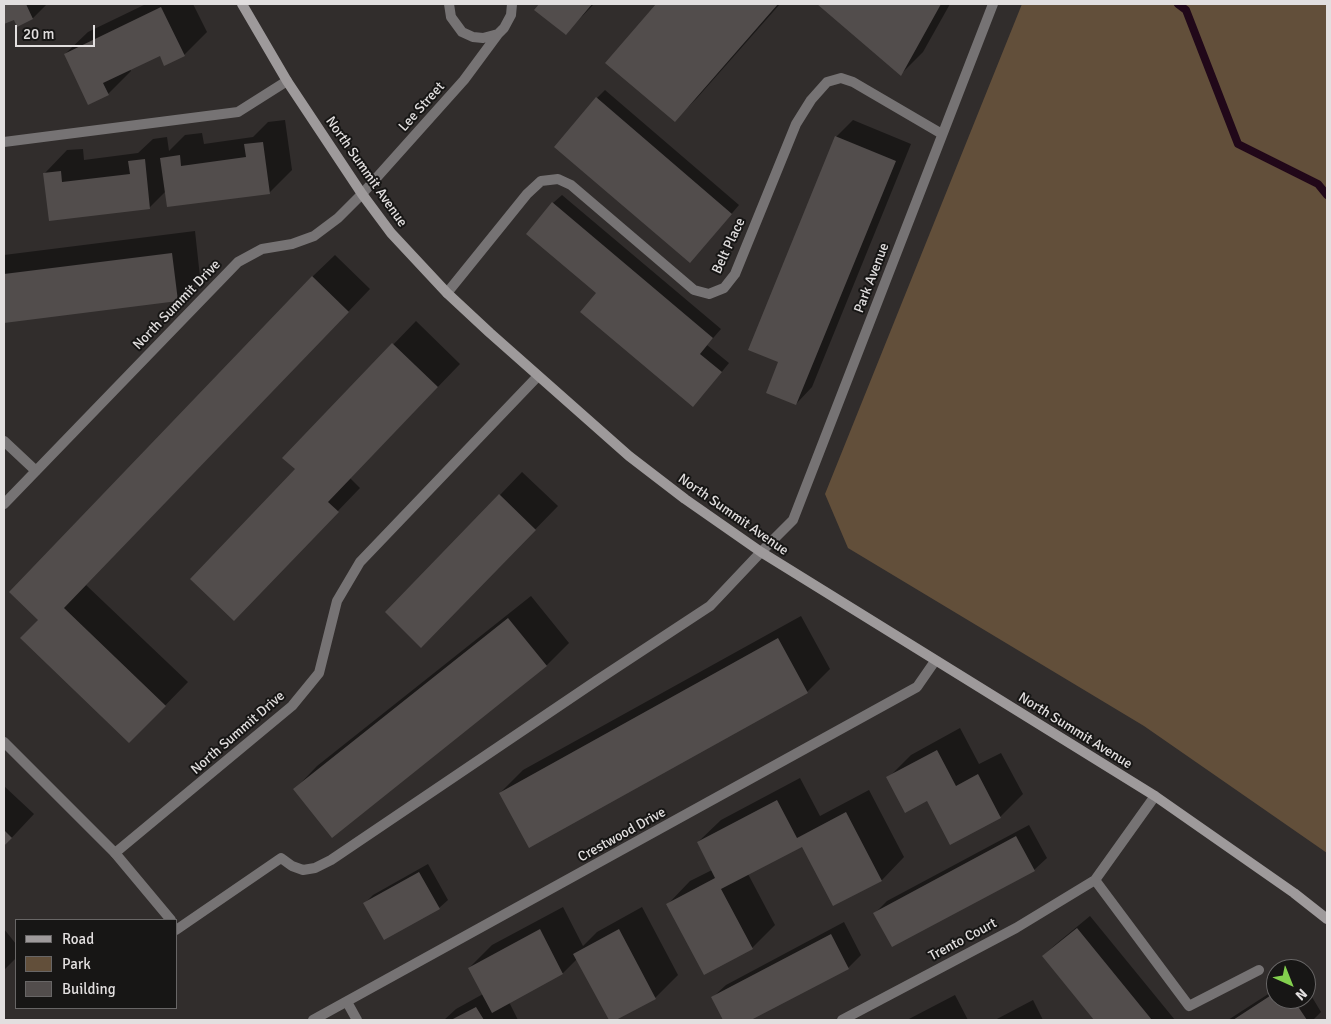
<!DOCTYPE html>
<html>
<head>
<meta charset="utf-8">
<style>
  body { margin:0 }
  #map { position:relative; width:1331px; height:1024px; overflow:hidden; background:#312d2c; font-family:Signika,sans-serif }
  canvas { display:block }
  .frame { position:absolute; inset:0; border:5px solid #e2dfdf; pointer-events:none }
  .legend { position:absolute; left:15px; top:919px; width:162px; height:90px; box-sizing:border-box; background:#171615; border:1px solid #686666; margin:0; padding:6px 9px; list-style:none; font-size:15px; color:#e2dfdf }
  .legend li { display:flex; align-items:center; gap:10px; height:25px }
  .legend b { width:25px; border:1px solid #686666 }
  .north { position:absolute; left:1266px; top:959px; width:50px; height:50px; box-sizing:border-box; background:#171615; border:1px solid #686666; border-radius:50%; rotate:136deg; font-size:14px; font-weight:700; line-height:20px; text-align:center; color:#e2dfdf }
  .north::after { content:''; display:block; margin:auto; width:18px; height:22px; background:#83d04e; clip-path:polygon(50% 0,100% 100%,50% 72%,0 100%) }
  .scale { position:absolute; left:15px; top:25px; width:80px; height:22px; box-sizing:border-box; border:2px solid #e2dfdf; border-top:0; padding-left:6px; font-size:15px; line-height:18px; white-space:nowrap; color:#e2dfdf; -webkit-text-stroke:4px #171615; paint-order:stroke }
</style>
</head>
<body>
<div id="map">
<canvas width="1331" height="1024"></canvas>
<div class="frame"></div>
<ul class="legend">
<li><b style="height:6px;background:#9e9a9b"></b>Road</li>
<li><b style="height:14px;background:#624f3a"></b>Park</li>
<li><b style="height:14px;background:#524d4c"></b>Building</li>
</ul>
<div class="north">N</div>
<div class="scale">20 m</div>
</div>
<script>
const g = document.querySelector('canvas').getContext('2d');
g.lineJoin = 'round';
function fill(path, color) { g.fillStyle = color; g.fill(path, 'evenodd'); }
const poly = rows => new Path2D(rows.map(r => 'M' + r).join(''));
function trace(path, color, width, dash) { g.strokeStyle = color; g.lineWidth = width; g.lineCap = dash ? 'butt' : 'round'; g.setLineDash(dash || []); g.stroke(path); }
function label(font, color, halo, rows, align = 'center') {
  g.font = font + ' Signika,sans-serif'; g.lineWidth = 4; g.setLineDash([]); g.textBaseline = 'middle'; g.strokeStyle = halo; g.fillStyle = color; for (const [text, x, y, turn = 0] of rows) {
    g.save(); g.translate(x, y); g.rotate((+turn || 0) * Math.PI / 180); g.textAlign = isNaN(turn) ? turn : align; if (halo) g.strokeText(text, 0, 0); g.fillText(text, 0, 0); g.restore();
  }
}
fill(poly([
  [1022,4,1327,4,1327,853,1144,726,848,548,825,494]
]), '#624f3a');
fill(poly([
  [4,4,47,4,33,18,14,18,4,23],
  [146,4,193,4,207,32,184,55,160,54,130,69,131,71,108,94,65,54,88,32],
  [541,4,594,4,565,34,536,10],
  [658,4,780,4,697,98,675,120,607,62],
  [819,4,950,4,923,52,901,74],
  [605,90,739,205,698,253,597,98],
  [285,120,292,170,269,193,166,191,149,208,50,220,45,173,67,150,83,149,84,160,138,153,153,139,167,137,169,151,185,135,202,133,204,144,253,137,268,122],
  [853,120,911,144,812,387,796,404,836,137],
  [562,195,721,329,707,345,729,363,701,397,598,293,553,203],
  [195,231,200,277,177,299,4,321,4,255],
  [335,255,370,289,86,585,188,682,152,719,39,620,312,277],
  [416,321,460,364,350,478,360,488,256,596,297,469,284,458],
  [522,472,558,506,444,623,500,495],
  [531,596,569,643,546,666,295,789,317,766],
  [801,616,830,669,807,692,500,793,523,770],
  [960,728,979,764,1001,753,1023,794,1000,817,888,778,911,755],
  [800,778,820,816,869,790,904,857,882,880,834,905,802,845,748,874,775,925,752,948,668,904,690,881,712,870,698,842,721,820],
  [4,786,34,814,4,846],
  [1029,825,1047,858,1034,870,875,913,887,901],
  [428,864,448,900,439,908,365,903,373,895],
  [563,907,583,946,597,932,642,907,678,975,655,998,610,1020,577,959,563,973,509,1002,518,1020,444,1020,456,1009,483,994,469,968,492,945],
  [1090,916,1175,1020,1095,1020,1043,956,1056,944],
  [844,922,861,955,848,968,748,1020,725,1020,713,997,726,985],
  [4,929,16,944,16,958,4,970],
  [1306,987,1321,1012,1313,1020,1228,1020,1276,989,1276,999,1306,999],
  [955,995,968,1020,907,1020],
  [1033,1000,1043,1020,995,1020]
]), '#0007');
trace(poly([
  [1178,4,1186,10,1238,144,1318,184,1327,195]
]), '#210819', 8);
fill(poly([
  [4,4,26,4,33,19,17,27,14,20,4,24],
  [539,4,592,4,566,35,534,10],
  [656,4,778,4,675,122,605,63],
  [817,4,941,4,901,76],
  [161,7,185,56,164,66,160,56,103,83,109,95,88,105,64,54],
  [596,97,732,214,690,263,554,147],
  [835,136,896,161,796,405,766,393,778,362,748,350],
  [263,142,270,194,167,207,160,158,180,155,181,166,246,157,244,144],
  [145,159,150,209,49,221,43,173,61,171,62,182,130,174,128,161],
  [552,202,713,338,700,354,722,372,693,407,580,312,596,293,526,234],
  [172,253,178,301,4,323,4,274],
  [312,276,349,312,64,608,166,706,129,743,20,638,38,620,9,592],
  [392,343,438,387,328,502,339,512,234,621,190,579,295,469,282,458],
  [499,494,536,530,421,648,385,612],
  [508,618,547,666,332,838,293,789],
  [778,638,808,693,529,848,499,793],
  [937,750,956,786,978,774,1001,818,950,845,927,801,905,813,886,777],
  [777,800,797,838,846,812,882,881,833,906,802,847,721,889,753,949,704,975,666,904,715,878,697,842],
  [4,830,12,838,4,846],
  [1016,836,1035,871,892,947,873,913],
  [419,872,440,909,384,940,363,903],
  [1077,928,1152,1020,1094,1020,1042,956],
  [540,929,563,974,492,1013,468,968],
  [619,929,656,999,616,1020,609,1020,573,954],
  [831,934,849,969,751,1020,723,1020,711,997],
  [1276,992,1276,999,1293,999,1307,1020,1233,1020],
  [476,1007,484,1020,451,1020]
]), '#524d4c');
trace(poly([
  [4,142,238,112,287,81],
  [115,853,171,920],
  [176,930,281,858,292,866,303,870,315,868,331,860,596,681,710,606,761,552]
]), '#767374', 10);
trace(poly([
  [449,4,451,17,462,32,473,37,483,38,498,34,504,28,511,15,512,4],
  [447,293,527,194,541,181,558,179,571,185,694,290,709,294,724,288,735,274,796,124,811,100,827,82,841,78,853,82,942,134],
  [4,441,36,471],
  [4,504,238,262,262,249,292,244,314,236,338,218,362,194,464,80,498,34],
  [761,552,793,520,993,4],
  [4,742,115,853,292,706,319,673,337,601,360,562,538,376],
  [1095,880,1189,1006,1259,970],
  [347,1002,357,1020],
  [313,1020,917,687,935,661],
  [842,1020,1016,928,1095,880,1155,796]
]), '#767374', 10);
trace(poly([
  [242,4,287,81,362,194,391,233,447,293,490,333,629,456,685,499,761,552,1155,796,1294,893,1327,919]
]), '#9e9a9b', 10);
label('14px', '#e2dfdf', '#171615', [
  ["Lee Street",422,107,-48],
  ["North Summit Avenue",366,172,55],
  ["Belt Place",729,246,-65],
  ["Park Avenue",872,278,-69],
  ["North Summit Drive",177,305,-46],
  ["North Summit Avenue",733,515,35],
  ["North Summit Avenue",1075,731,32],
  ["North Summit Drive",238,733,-41],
  ["Crestwood Drive",622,835,-29],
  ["Trento Court",963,940,-28]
]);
</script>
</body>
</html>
